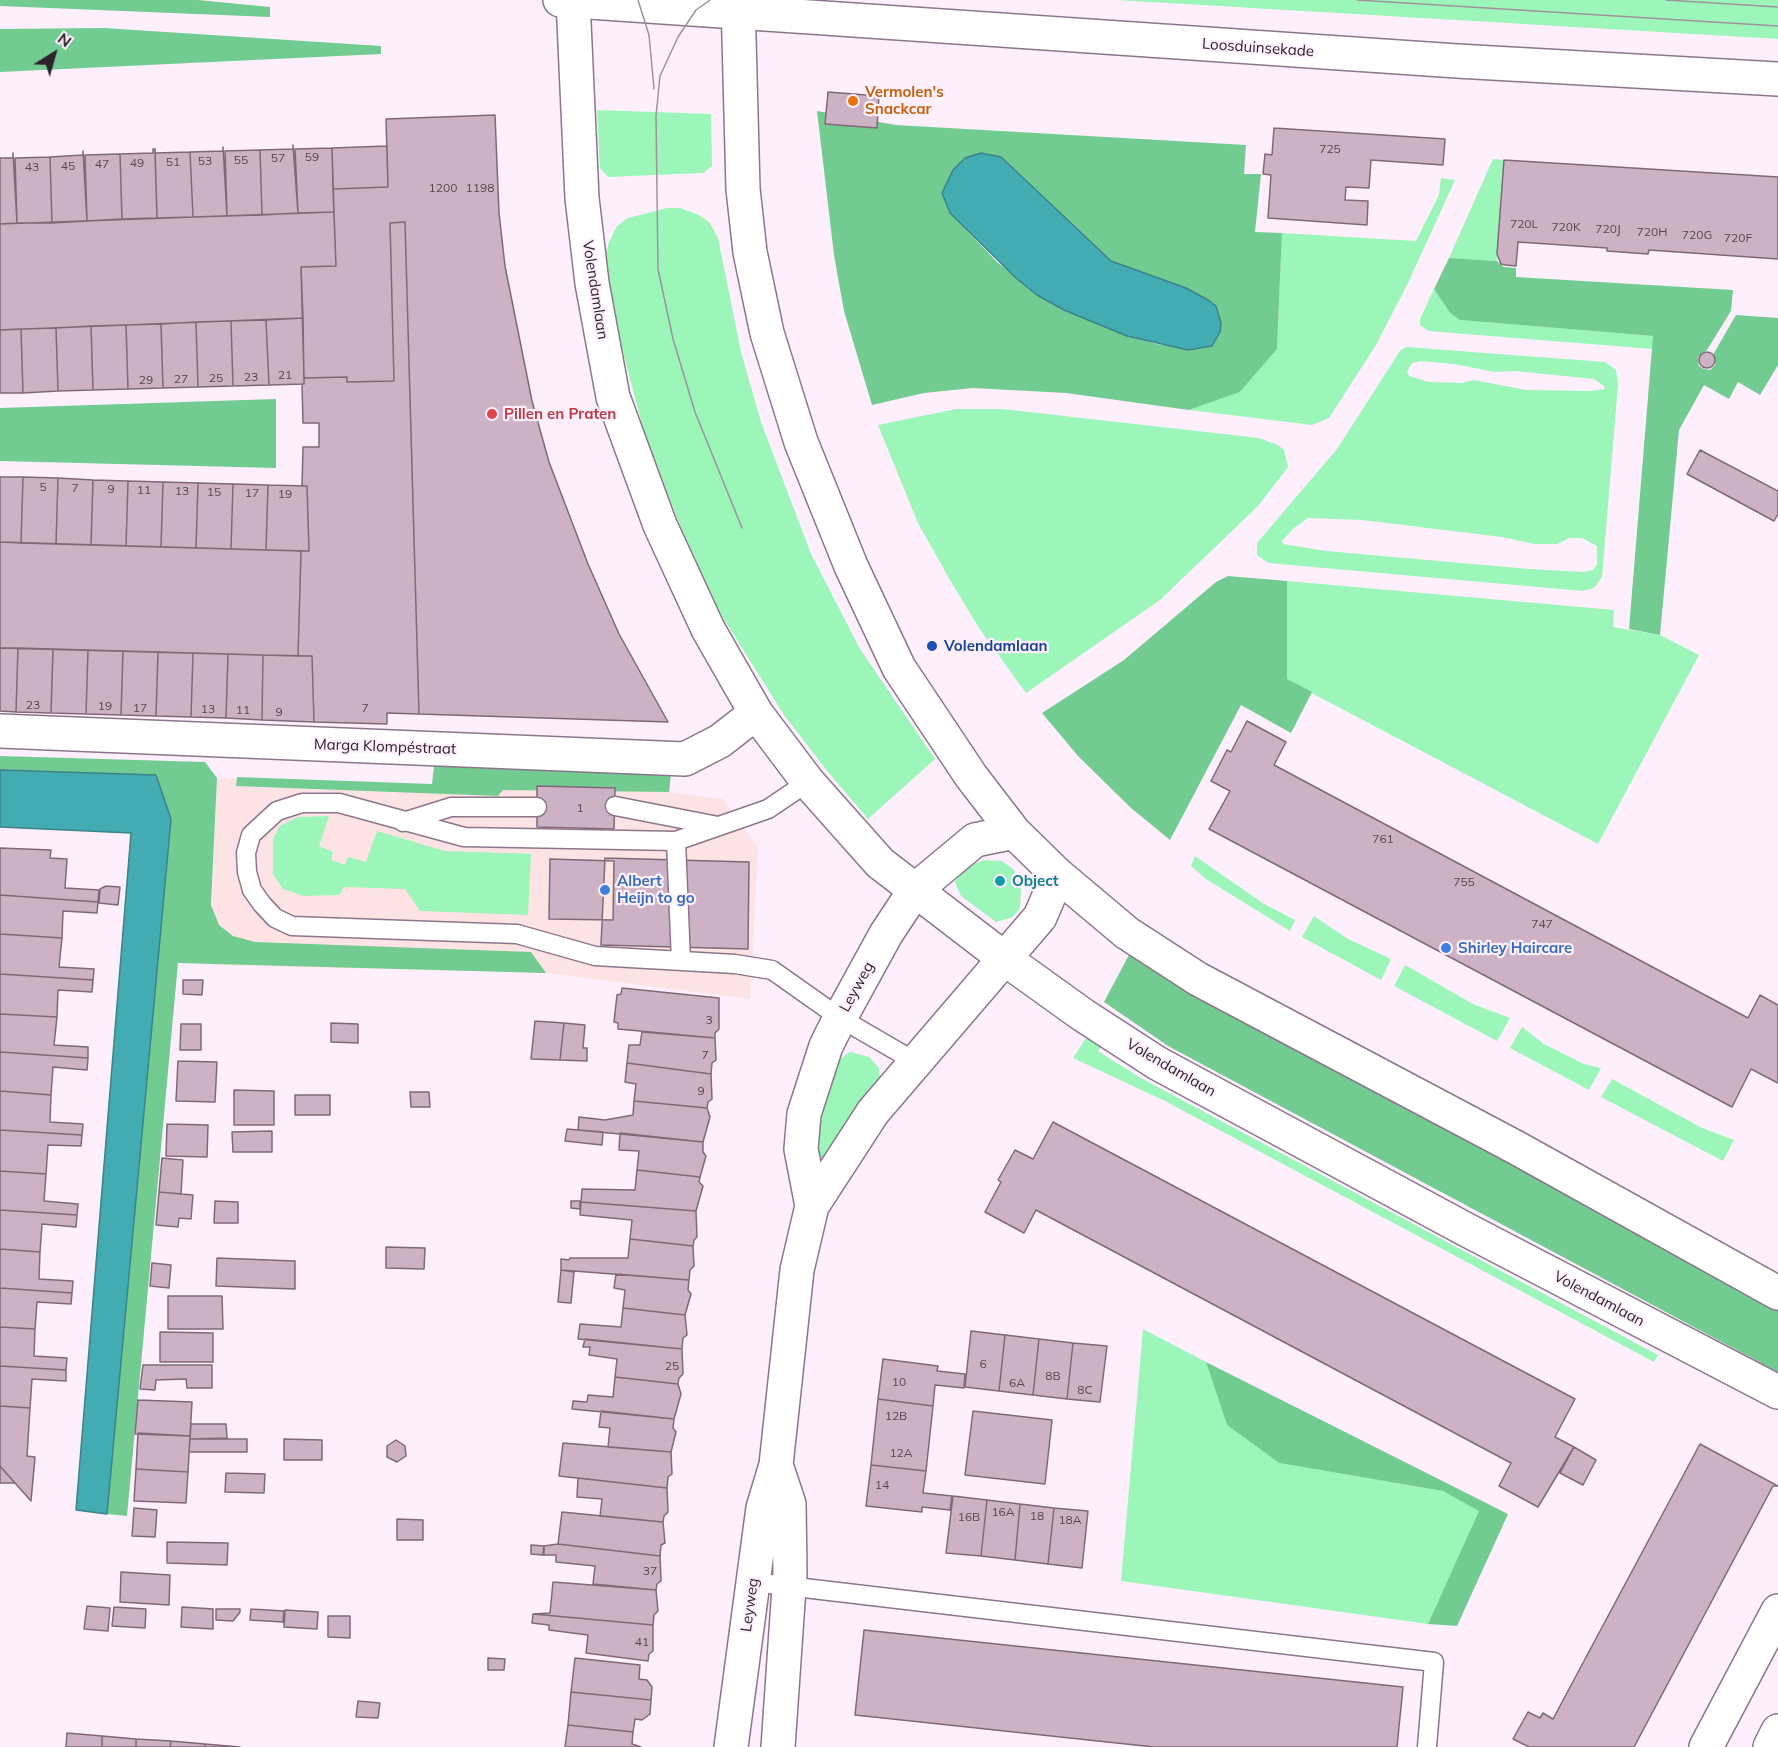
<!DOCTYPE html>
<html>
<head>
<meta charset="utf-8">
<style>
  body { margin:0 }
  #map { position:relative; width:1778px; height:1747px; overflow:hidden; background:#feeffd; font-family:Mulish,sans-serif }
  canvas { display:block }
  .north { position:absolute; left:24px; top:24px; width:60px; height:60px; -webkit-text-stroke:4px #feeffd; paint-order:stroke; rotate:37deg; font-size:16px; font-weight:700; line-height:24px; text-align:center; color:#2c232c }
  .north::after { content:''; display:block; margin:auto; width:21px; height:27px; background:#2c232c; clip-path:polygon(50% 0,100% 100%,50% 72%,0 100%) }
</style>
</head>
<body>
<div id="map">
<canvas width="1778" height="1747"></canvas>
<div class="north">N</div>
</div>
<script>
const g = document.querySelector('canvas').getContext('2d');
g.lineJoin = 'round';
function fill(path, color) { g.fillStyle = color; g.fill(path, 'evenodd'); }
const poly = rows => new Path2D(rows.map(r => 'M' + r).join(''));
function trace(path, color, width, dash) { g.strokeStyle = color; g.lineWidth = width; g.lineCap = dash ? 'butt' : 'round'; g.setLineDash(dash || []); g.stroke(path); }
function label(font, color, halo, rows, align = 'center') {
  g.font = font + ' Mulish,sans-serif'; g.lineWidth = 4.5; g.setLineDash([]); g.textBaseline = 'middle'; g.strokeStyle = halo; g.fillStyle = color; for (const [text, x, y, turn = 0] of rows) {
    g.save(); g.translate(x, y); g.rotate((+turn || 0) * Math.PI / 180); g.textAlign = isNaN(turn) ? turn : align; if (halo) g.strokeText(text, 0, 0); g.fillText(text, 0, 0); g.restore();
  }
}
fill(poly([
  [217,778,669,792,723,799,758,848,750,999,546,973,210,965]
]), '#fee3e4');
fill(poly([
  [1117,0,1778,0,1778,39],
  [597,110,711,114,712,166,703,173,608,177,600,168],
  [1493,159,1504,160,1497,261,1449,258],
  [1441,178,1455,180,1408,283,1376,345,1329,418,1312,425,1189,410,1240,392,1277,349,1282,233,1416,241,1439,195],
  [667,208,680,208,699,215,710,223,718,238,741,352,761,422,811,554,860,649,935,759,868,819,828,772,784,715,712,600,679,523,644,432,621,345,604,261,609,242,617,226,628,218],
  [1434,289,1450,313,1460,320,1653,336,1653,349,1428,331,1420,325,1420,319],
  [1406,347,1605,362,1616,370,1618,384,1602,577,1594,588,1583,591,1268,563,1257,555,1257,543,1337,449,1400,351],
  [1421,361,1454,364,1495,372,1515,371,1594,379,1604,386,1605,389,1591,391,1526,390,1474,380,1462,383,1429,382,1409,376,1407,372,1412,363],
  [1308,518,1362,520,1502,537,1534,544,1557,544,1570,538,1582,538,1597,546,1597,564,1593,570,1584,572,1529,569,1326,551,1283,544,1282,541,1294,528],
  [956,409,1002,409,1259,438,1278,445,1284,450,1288,467,1258,506,1160,600,1026,693,979,628,950,580,918,523,878,425],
  [1287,581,1614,610,1613,627,1660,635,1699,655,1598,844,1287,680],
  [329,816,319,846,333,852,331,860,345,865,348,857,366,862,377,831,445,851,531,854,528,915,420,911,405,889,344,887,339,895,304,896,283,889,273,874,273,839,280,826,298,817],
  [1195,856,1264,904,1295,920,1290,931,1206,879,1191,866],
  [983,860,1002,861,1014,870,1021,889,1020,908,1013,917,996,922,961,896,955,882,963,869],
  [1314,916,1348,939,1391,959,1381,980,1302,937],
  [1405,965,1473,1004,1510,1018,1497,1041,1394,986],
  [1522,1027,1544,1044,1584,1064,1601,1068,1589,1090,1510,1048],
  [1090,1032,1104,1042,1098,1051,1139,1077,1658,1355,1654,1362,1165,1101,1073,1058],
  [850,1052,869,1057,879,1068,880,1081,827,1156,819,1160,809,1141,837,1061],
  [1612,1079,1702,1128,1734,1140,1723,1161,1601,1097],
  [1143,1329,1206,1362,1227,1425,1279,1463,1443,1491,1480,1511,1428,1624,1121,1581]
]), '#9cf5b9');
fill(poly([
  [0,0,198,0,270,7,270,17,0,6],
  [104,28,381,46,381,54,0,72,0,29],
  [817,111,896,125,1246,145,1244,174,1261,174,1255,232,1282,233,1277,349,1240,392,1189,410,1066,393,973,388,924,393,872,405,844,311,834,255],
  [1001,157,1111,261,1186,288,1216,306,1161,345,1127,336,1064,310,998,263,950,213,942,193,953,170],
  [1449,258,1497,261,1504,267,1516,268,1516,277,1733,290,1731,311,1707,350,1698,357,1699,366,1704,369,1710,370,1715,365,1714,353,1736,315,1778,318,1778,365,1760,395,1738,382,1729,399,1704,385,1679,430,1660,635,1629,629,1653,336,1460,320,1450,313,1434,289],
  [276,399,276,468,0,461,0,408],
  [1228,576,1287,581,1287,679,1312,692,1291,733,1241,705,1170,840,1131,808,1078,756,1042,713,1124,660,1216,582],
  [0,756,205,762,217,778,211,905,219,925,233,936,255,942,531,952,546,973,178,963,127,1516,107,1514,171,819,156,775,0,770],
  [434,766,671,774,669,792,503,790,498,796,236,786,237,777,432,784],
  [1131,951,1778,1304,1778,1372,1168,1046,1104,1002],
  [1206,1362,1508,1514,1457,1626,1428,1624,1479,1511,1443,1491,1279,1463,1227,1425]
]), '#72cb91');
const water = poly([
  [981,153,1001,157,1111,261,1186,288,1208,300,1216,306,1221,323,1220,332,1212,346,1188,350,1127,336,1064,310,1037,295,1016,278,950,213,942,193,953,170,965,158,981,153],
  [0,770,156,775,171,819,107,1514,76,1510,131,833,0,827,0,770]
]);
fill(water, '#42acb2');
trace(water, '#3b838a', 1.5);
const building = poly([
  [828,92,879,96,877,128,825,124,828,92],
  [495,115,499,213,505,266,532,401,549,462,588,564,619,634,668,722,419,714,405,222,390,223,394,381,347,382,347,377,304,378,301,267,336,266,333,189,388,187,386,119,495,115],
  [1274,128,1445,139,1443,165,1371,160,1369,188,1346,187,1345,200,1368,201,1367,225,1268,218,1271,175,1263,174,1265,154,1272,155,1274,128],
  [293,145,298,213,262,215,260,150,293,149,293,145],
  [387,146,388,187,333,189,332,148,387,146],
  [223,147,227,216,193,217,190,152,223,151,223,147],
  [332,148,334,212,298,213,295,149,332,148],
  [153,149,155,149,157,218,122,219,120,154,153,153,153,149],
  [260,150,262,215,227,216,225,151,260,150],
  [83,151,87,221,52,223,50,157,83,155,83,151],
  [190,152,193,217,157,218,155,153,190,152],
  [13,153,17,223,0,224,0,158,13,158,13,153],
  [120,154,122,219,87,221,85,155,120,154],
  [50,157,52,223,17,223,15,158,50,157],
  [1504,160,1778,177,1778,259,1649,250,1648,254,1607,251,1607,248,1518,242,1516,266,1506,265,1501,264,1497,254,1504,160],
  [334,212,336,266,301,267,303,318,0,330,0,224,334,212],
  [405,222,419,714,387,713,387,724,314,722,312,656,298,656,301,551,309,551,307,486,302,486,303,447,319,447,319,423,303,423,302,384,304,384,304,378,347,377,347,382,394,381,390,223,405,222],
  [303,318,304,384,269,385,266,320,303,318],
  [266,320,269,385,233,386,231,321,266,320],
  [231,321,233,386,198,387,196,322,231,321],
  [196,322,198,387,163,388,161,324,196,322],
  [161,324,163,388,128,389,126,325,161,324],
  [126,325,128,389,93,390,91,326,126,325],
  [91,326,93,390,58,391,56,328,91,326],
  [56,328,58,391,23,393,21,329,56,328],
  [21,329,23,393,0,393,0,330,21,329],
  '1699 360a8 8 0 1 1 16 0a8 8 0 1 1-16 0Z',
  [1700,450,1778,491,1778,514,1774,521,1687,474,1700,450],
  [0,477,23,477,21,543,0,542,0,477],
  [23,477,58,478,56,544,21,543,23,477],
  [58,478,93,480,91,545,56,544,58,478],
  [93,480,128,481,126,546,91,545,93,480],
  [128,481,163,482,161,547,126,546,128,481],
  [163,482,198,483,196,548,161,547,163,482],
  [198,483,233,484,231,549,196,548,198,483],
  [233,484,268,485,266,550,231,549,233,484],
  [268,485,307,486,309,551,266,550,268,485],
  [0,542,301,551,298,656,0,648,0,542],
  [0,648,18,648,16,712,0,711,0,648],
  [18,648,53,649,51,713,16,712,18,648],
  [53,649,88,650,86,714,51,713,53,649],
  [88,650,123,651,121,715,86,714,88,650],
  [123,651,158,652,156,716,121,715,123,651],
  [158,652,193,653,191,717,156,716,158,652],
  [193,653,228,654,226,718,191,717,193,653],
  [228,654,263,655,262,720,226,718,228,654],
  [263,655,312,656,314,722,262,720,263,655],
  [1247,721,1286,742,1274,765,1748,1018,1760,995,1778,1005,1778,1083,1751,1069,1732,1107,1209,829,1230,791,1211,781,1227,750,1231,752,1247,721],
  [537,786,615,788,614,829,537,827,537,786],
  [0,848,51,850,50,858,67,859,65,888,99,890,98,902,0,895,0,848],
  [605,858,749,862,748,949,601,945,605,858],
  [550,859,614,861,613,920,549,919,550,859],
  [106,886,120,887,118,905,99,903,100,889,106,886],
  [0,895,98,902,97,913,63,911,62,938,0,934,0,895],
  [0,934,62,938,59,967,94,969,93,980,0,974,0,934],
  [0,974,93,980,92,992,58,990,57,1017,0,1014,0,974],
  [183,980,203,980,202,995,183,994,183,980],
  [622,988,719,998,719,1029,715,1033,715,1038,618,1029,618,1023,614,1022,617,995,621,994,622,988],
  [0,1014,57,1017,54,1045,88,1047,88,1058,0,1052,0,1014],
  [535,1021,564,1023,560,1060,531,1059,535,1021],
  [331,1023,358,1024,358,1043,331,1042,331,1023],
  [564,1023,585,1025,583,1048,587,1048,587,1061,560,1060,564,1023],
  [181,1024,201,1024,201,1050,180,1050,181,1024],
  [642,1032,715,1038,716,1060,712,1063,711,1074,627,1063,629,1045,640,1045,642,1032],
  [0,1052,88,1058,87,1070,53,1067,51,1095,0,1091,0,1052],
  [178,1061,217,1062,215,1102,176,1101,178,1061],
  [627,1063,711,1074,712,1099,708,1102,707,1108,634,1101,636,1084,625,1082,627,1063],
  [234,1090,274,1091,274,1125,234,1125,234,1090],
  [0,1091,51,1095,50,1122,83,1124,82,1135,0,1130,0,1091],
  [410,1092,429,1092,430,1107,411,1107,410,1092],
  [295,1095,330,1095,330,1115,295,1115,295,1095],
  [634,1101,707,1108,710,1117,703,1142,578,1130,579,1117,605,1120,633,1115,634,1101],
  [1053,1122,1575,1399,1555,1437,1574,1447,1538,1507,1499,1486,1511,1463,1036,1210,1024,1233,985,1212,1001,1182,998,1180,1015,1150,1033,1159,1053,1122],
  [167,1124,208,1125,207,1157,166,1156,167,1124],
  [567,1129,603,1132,602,1145,565,1141,567,1129],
  [0,1130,82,1135,81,1146,48,1145,46,1174,0,1171,0,1130],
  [272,1131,272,1152,233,1152,232,1132,272,1131],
  [620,1133,703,1142,703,1152,706,1156,700,1177,637,1170,639,1151,619,1150,620,1133],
  [162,1158,183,1160,181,1194,159,1192,162,1158],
  [637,1170,700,1177,699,1182,703,1186,696,1211,581,1202,582,1189,635,1190,637,1170],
  [0,1171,46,1174,44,1201,78,1204,77,1215,0,1210,0,1171],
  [159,1192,193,1195,191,1219,179,1218,178,1227,156,1225,159,1192],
  [215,1201,238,1202,238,1223,214,1223,215,1201],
  [571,1201,580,1201,580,1209,571,1208,571,1201],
  [581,1202,696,1211,697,1237,694,1240,693,1246,630,1239,632,1220,580,1215,581,1202],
  [0,1210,77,1215,76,1227,42,1224,40,1252,0,1249,0,1210],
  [630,1239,693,1246,694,1266,690,1270,689,1280,561,1270,561,1259,569,1260,570,1258,628,1258,630,1239],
  [386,1247,425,1248,424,1269,386,1268,386,1247],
  [0,1249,40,1252,39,1279,73,1281,72,1293,0,1288,0,1249],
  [217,1258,295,1261,295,1289,216,1286,217,1258],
  [152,1263,171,1265,169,1288,150,1286,152,1263],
  [561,1270,574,1272,571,1303,558,1302,561,1270],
  [616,1274,689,1280,688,1290,691,1294,685,1315,623,1308,625,1290,614,1288,616,1274],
  [0,1288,72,1293,71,1304,37,1302,35,1329,0,1327,0,1288],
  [168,1296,222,1296,223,1329,168,1329,168,1296],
  [623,1308,685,1315,687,1335,683,1338,682,1349,578,1339,580,1324,621,1327,623,1308],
  [0,1327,35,1329,34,1356,67,1358,66,1370,0,1366,0,1327],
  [971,1331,1005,1335,999,1391,965,1387,971,1331],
  [160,1332,213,1333,213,1362,160,1362,160,1332],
  [1005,1335,1039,1339,1033,1395,999,1391,1005,1335],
  [585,1339,682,1349,683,1374,679,1378,678,1384,615,1377,617,1359,589,1355,590,1347,583,1347,585,1339],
  [1039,1339,1073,1343,1067,1399,1033,1395,1039,1339],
  [1073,1343,1107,1346,1100,1402,1067,1399,1073,1343],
  [883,1359,938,1366,937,1371,965,1374,964,1388,935,1385,933,1406,878,1399,883,1359],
  [143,1365,212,1365,212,1388,187,1388,186,1379,156,1380,155,1390,140,1389,143,1365],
  [0,1366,66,1370,66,1381,32,1379,30,1408,0,1406,0,1366],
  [615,1377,678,1384,681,1394,674,1419,572,1409,573,1401,587,1402,588,1395,613,1397,615,1377],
  [878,1399,933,1406,926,1471,871,1465,878,1399],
  [138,1400,192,1402,190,1436,135,1434,138,1400],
  [0,1406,30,1408,27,1456,35,1457,31,1501,0,1466,0,1406],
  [601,1411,674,1419,673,1428,676,1432,671,1452,608,1447,610,1428,599,1427,601,1411],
  [973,1411,1052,1420,1045,1484,965,1475,973,1411],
  [191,1424,226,1424,227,1438,190,1439,191,1424],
  [138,1433,190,1436,188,1472,136,1469,138,1433],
  [190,1439,247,1439,247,1452,189,1452,190,1439],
  [284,1439,322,1440,322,1460,284,1460,284,1439],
  [396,1440,405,1446,406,1456,397,1462,387,1457,387,1446,396,1440],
  [563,1443,671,1452,672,1474,668,1477,667,1488,559,1476,563,1443],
  [1700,1444,1778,1486,1773,1486,1634,1747,1529,1747,1513,1739,1528,1712,1540,1718,1543,1713,1553,1719,1700,1444],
  [1574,1447,1596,1460,1583,1485,1560,1473,1574,1447],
  [871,1465,926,1471,923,1493,952,1496,950,1510,922,1507,922,1512,866,1506,871,1465],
  [0,1466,15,1483,0,1483,0,1466],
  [136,1469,188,1472,186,1503,134,1501,136,1469],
  [226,1473,265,1474,264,1493,225,1492,226,1473],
  [578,1478,667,1488,668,1512,664,1516,663,1522,600,1516,602,1499,577,1497,578,1478],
  [953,1496,987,1500,981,1556,946,1553,953,1496],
  [987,1500,1020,1504,1015,1560,981,1556,987,1500],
  [1020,1504,1054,1508,1048,1564,1015,1560,1020,1504],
  [134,1508,157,1510,155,1537,132,1536,134,1508],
  [1054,1508,1088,1511,1082,1568,1048,1564,1054,1508],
  [562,1512,663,1522,665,1543,661,1545,660,1556,558,1544,562,1512],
  [397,1519,423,1520,423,1540,397,1540,397,1519],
  [167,1542,228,1543,227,1565,167,1563,167,1542],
  [558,1544,660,1556,661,1581,657,1584,656,1590,593,1584,595,1566,556,1562,556,1555,544,1555,544,1546,558,1544],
  [531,1545,544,1546,543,1555,531,1554,531,1545],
  [121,1572,170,1575,169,1605,120,1602,121,1572],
  [553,1582,656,1590,658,1611,654,1615,653,1625,533,1614,550,1613,553,1582],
  [87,1606,110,1608,108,1631,84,1629,87,1606],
  [114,1607,146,1609,145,1628,112,1626,114,1607],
  [182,1607,213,1609,213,1629,181,1627,182,1607],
  [216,1609,240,1609,240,1612,233,1621,216,1620,216,1609],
  [251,1609,284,1611,283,1622,250,1620,251,1609],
  [285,1610,318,1612,317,1629,284,1627,285,1610],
  [533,1614,653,1625,653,1651,649,1654,648,1661,586,1653,588,1635,549,1630,549,1625,532,1623,533,1614],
  [328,1616,350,1616,350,1638,328,1637,328,1616],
  [864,1630,1403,1687,1397,1747,1154,1747,855,1715,864,1630],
  [488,1658,505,1659,504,1670,488,1670,488,1658],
  [575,1658,640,1665,639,1679,647,1680,652,1687,651,1700,571,1692,575,1658],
  [571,1692,651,1700,650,1714,642,1720,635,1719,633,1732,568,1725,571,1692],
  [358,1701,380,1703,378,1718,356,1717,358,1701],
  [568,1725,633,1732,632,1744,641,1747,565,1747,568,1725],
  [67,1733,102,1736,102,1747,66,1747,67,1733],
  [102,1736,136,1739,136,1747,102,1747,102,1736],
  [136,1739,171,1741,170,1747,136,1747,136,1739],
  [171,1741,205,1744,205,1747,170,1747,171,1741],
  [205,1744,240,1747,205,1747,205,1744]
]);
fill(building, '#cdb2c5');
trace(building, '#816879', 1.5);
const service = poly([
  [808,782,768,809,676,841,464,837,339,803,302,803,277,811,251,835,246,853,247,872,252,890,262,904,275,918,292,926,517,934,595,956,735,964,772,970,840,1018,914,1061],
  [615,806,718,826],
  [403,822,451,807,537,807],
  [676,841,681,961],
  [753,1582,1434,1662,1427,1747]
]);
const minor = poly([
  [0,731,685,759,720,741,756,713],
  [1706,1747,1778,1611],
  [1770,1747,1778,1731]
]);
const tertiary = poly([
  [573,0,582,198,592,283,613,397,660,525,708,629,756,713,808,782,880,863,1005,959,1083,1015,1157,1063,1465,1229,1778,1392],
  [738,0,743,189,750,252,767,333,801,442,851,566,899,668,971,776,1014,832,1058,875,1127,933,1198,979,1515,1147,1778,1293],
  [812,1206,801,1149,804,1114,826,1046,840,1018,886,934,915,890,975,840,1014,832],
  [776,1465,789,1504,790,1573,778,1747],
  [731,1747,763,1508,776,1465,797,1270,812,1206,873,1112,1040,917,1058,875]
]);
const secondary = poly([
  [560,0,1457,61,1778,79]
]);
trace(service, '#8b768b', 21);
trace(minor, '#8b768b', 36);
trace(tertiary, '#8b768b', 36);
trace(secondary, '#8b768b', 36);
trace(service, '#fff', 18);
trace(minor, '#fff', 33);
trace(tertiary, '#fff', 33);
trace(secondary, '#fff', 33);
trace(poly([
  [638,0,649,35,654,89],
  [710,0,696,10,678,37,660,76,656,116,658,269,673,339,695,412,742,528],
  [1357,0,1778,26],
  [1666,0,1778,7]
]), '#9f929e', 1.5);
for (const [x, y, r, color] of [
  [853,101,6,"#e8710a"],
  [492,414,6,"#e0444e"],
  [932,646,6,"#1a4fb4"],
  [1000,881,6,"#0f9aa8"],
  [605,890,6,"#3f7fe0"],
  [1446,948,6,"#3f7fe0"]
]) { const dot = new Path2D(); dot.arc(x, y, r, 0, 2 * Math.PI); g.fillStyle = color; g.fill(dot); trace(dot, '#feeffd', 2); }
label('12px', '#544752', null, [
  ["725",1330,149],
  ["59",312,157],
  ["57",278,158],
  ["55",241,160],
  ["53",205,161],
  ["51",173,162],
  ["49",137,163],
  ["47",102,164],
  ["45",68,166],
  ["43",32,167],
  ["1200",443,188],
  ["1198",480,188],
  ["720L",1524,224],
  ["720K",1566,227],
  ["720J",1608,229],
  ["720H",1652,232],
  ["720G",1697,235],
  ["720F",1738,238],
  ["21",285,375],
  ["23",251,377],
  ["25",216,378],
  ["27",181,379],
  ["29",146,380],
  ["5",43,487],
  ["7",75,488],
  ["9",111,489],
  ["11",144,490],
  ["13",182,491],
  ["15",214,492],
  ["17",252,493],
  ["19",285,494],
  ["23",33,705],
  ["19",105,706],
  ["17",140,708],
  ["7",365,708],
  ["13",208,709],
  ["11",243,710],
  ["9",279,712],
  ["1",580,808],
  ["761",1383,839],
  ["755",1464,882],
  ["747",1542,924],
  ["3",709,1020],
  ["7",705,1055],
  ["9",701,1091],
  ["6",983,1364],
  ["25",672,1366],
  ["8B",1053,1376],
  ["10",899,1382],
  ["6A",1017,1383],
  ["8C",1085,1390],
  ["12B",896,1416],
  ["12A",901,1453],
  ["14",882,1485],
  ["16A",1003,1512],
  ["18",1037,1516],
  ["16B",969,1517],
  ["18A",1070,1520],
  ["37",650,1571],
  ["41",642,1642]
]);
label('15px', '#2c232c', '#feeffd', [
  ["Loosduinsekade",1258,48,4],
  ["Volendamlaan",595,290,81],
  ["Marga Klompéstraat",385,747,2],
  ["Leyweg",857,987,-61],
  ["Volendamlaan",1171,1068,30],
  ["Volendamlaan",1599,1299,28],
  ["Leyweg",750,1605,-82]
]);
label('bold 15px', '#c56008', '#feeffd', [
  ["Vermolen's",865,92],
  ["Snackcar",865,109]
], 'left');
label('bold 15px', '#be3a42', '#feeffd', [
  ["Pillen en Praten",504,414]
], 'left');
label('bold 15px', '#164399', '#feeffd', [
  ["Volendamlaan",944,646]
], 'left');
label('bold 15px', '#366cbe', '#feeffd', [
  ["Albert",617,881],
  ["Heijn to go",617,898],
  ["Shirley Haircare",1458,948]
], 'left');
label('bold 15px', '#0d838f', '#feeffd', [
  ["Object",1012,881]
], 'left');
</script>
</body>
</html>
